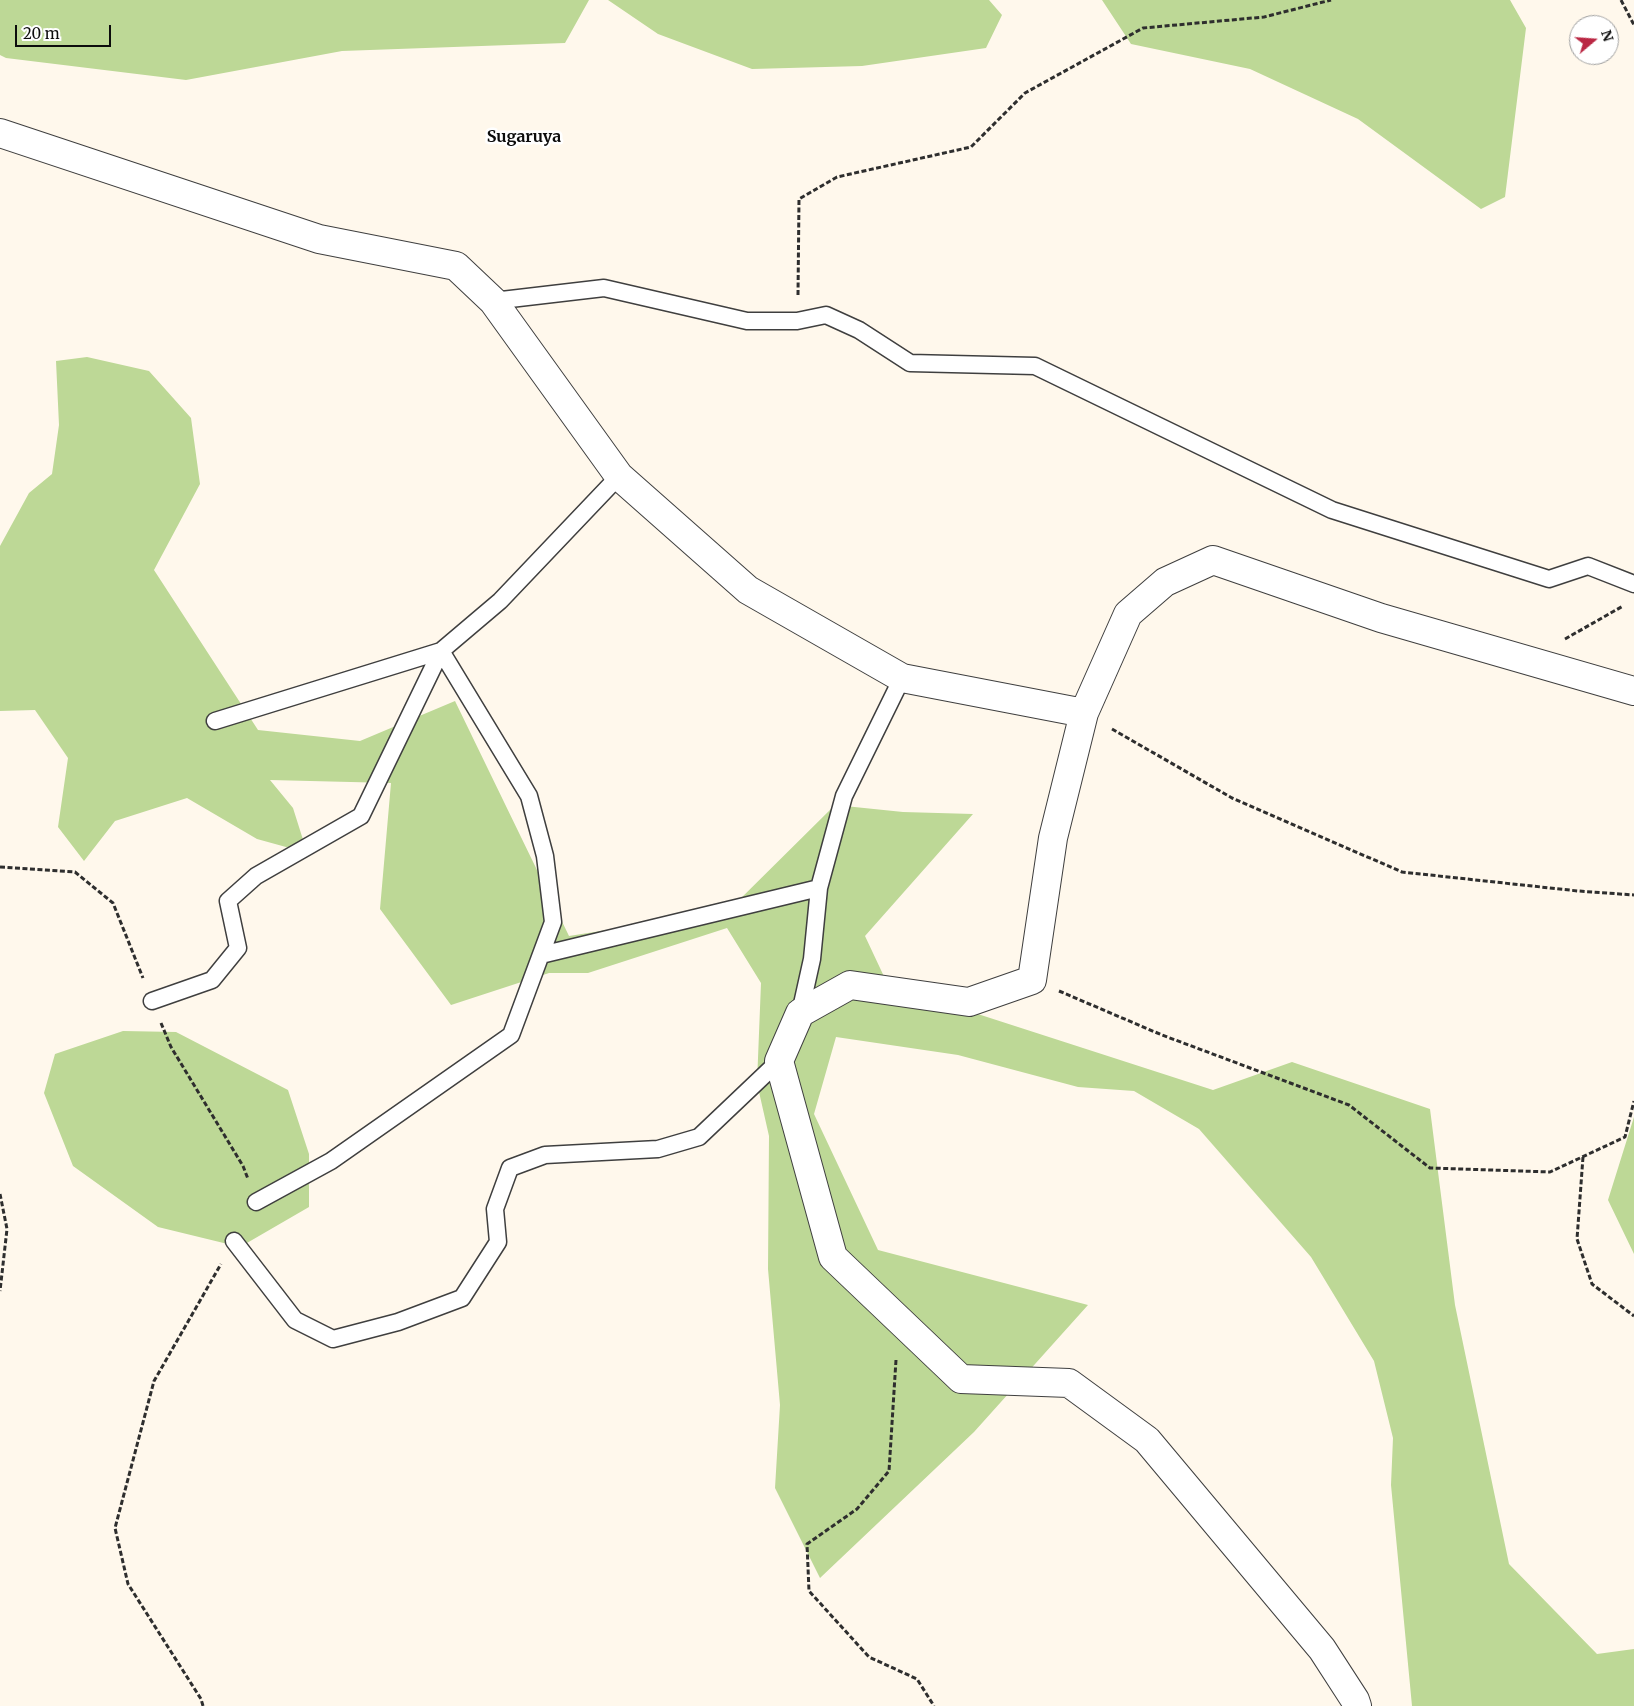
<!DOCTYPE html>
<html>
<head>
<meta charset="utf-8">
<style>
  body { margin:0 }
  #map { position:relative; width:1634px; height:1706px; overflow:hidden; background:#fff8ec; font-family:Merriweather,serif }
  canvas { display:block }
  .north { position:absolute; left:1569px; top:15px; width:50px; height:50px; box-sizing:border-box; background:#fff; border:1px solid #9e9e9e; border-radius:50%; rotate:72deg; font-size:14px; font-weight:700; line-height:20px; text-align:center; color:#0c0c0c }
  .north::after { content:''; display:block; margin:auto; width:18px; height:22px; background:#ba2743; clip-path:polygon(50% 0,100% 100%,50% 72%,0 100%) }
  .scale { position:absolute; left:15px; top:25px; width:96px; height:22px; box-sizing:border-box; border:2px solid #0c0c0c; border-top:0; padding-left:6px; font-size:15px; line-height:18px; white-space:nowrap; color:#0c0c0c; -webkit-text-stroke:4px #fff; paint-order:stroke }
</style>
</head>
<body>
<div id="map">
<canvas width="1634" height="1706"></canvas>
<div class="north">N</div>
<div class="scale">20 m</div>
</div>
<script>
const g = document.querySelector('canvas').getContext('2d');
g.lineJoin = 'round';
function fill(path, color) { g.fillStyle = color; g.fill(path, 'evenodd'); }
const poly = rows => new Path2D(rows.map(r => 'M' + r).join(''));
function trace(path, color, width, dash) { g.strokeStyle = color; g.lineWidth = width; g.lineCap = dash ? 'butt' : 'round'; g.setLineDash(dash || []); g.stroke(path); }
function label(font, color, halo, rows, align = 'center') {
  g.font = font + ' Merriweather,serif'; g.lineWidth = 5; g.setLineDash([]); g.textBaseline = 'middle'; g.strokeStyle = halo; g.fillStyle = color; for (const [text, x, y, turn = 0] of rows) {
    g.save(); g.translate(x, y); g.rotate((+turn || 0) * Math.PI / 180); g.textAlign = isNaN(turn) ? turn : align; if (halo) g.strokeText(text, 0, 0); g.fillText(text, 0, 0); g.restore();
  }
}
fill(poly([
  [0,0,589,0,565,43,342,51,186,80,6,58,0,55],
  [608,0,989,0,1002,15,986,48,862,66,752,69,658,34],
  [1102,0,1510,0,1526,28,1505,197,1481,209,1358,119,1250,69,1131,44],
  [87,357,149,371,191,418,200,484,154,570,258,730,360,741,455,701,569,936,728,911,835,805,903,812,973,814,865,936,888,985,1213,1090,1292,1062,1430,1109,1455,1305,1509,1564,1597,1654,1634,1649,1634,1706,1412,1706,1391,1485,1393,1438,1374,1361,1311,1257,1199,1129,1134,1091,1078,1087,958,1055,836,1037,814,1114,878,1250,1088,1305,974,1432,820,1578,775,1488,780,1405,768,1269,769,1136,757,1083,761,983,727,928,588,973,549,973,451,1005,380,909,391,783,270,780,293,808,305,846,286,847,257,839,187,798,115,821,84,861,58,827,68,758,35,710,0,711,0,546,29,493,52,474,59,425,56,361],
  [123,1031,176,1032,288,1090,309,1154,309,1207,240,1247,158,1227,73,1166,44,1093,55,1054],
  [1634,1117,1634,1254,1608,1200]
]), '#bdd896');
const lane = poly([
  [493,301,604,288,747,321,797,321,826,315,859,330,910,363,1035,366,1332,510,1549,579,1588,566,1634,584],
  [215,721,441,651,500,601,619,476],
  [541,955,819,888],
  [152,1001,212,980,238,948,228,901,256,876,361,816,441,651,529,796,545,856,553,922,511,1035,331,1161,256,1202],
  [800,1013,812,959,819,888,844,796,902,678],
  [234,1241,295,1320,333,1339,398,1322,462,1298,498,1242,495,1209,510,1168,545,1155,658,1149,699,1137,779,1061]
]);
const street = poly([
  [0,133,319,239,456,266,493,301,619,476,748,590,902,678,1084,713],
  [1357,1706,1355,1700,1322,1649,1147,1440,1069,1383,961,1379,833,1257,779,1061,800,1013,850,985,969,1002,1032,980,1053,838,1084,713,1128,614,1165,582,1213,560,1381,618,1634,691]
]);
trace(lane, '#3f3f3f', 19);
trace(street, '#3f3f3f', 30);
trace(poly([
  [1621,0,1634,25],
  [798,295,799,199,837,177,971,147,1025,93,1143,28,1264,17,1331,0],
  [1565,639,1623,606],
  [1112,729,1232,798,1402,872,1578,891,1634,895],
  [0,867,75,872,113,903,143,978],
  [1059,991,1162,1035,1349,1105,1430,1168,1550,1172,1625,1137,1634,1101],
  [161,1023,171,1047,243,1166,248,1179],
  [1583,1157,1577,1239,1592,1284,1634,1316],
  [0,1194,7,1229,0,1291],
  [896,1360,889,1471,857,1509,807,1544,809,1591,869,1657,917,1679,934,1706],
  [203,1706,201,1699,128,1584,115,1528,154,1381,221,1264]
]), '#2e2e2e', 3, [5, 2.5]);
trace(lane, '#fff', 16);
trace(street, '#fff', 28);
label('bold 16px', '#0c0c0c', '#fff', [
  ["Sugaruya",524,137]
]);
</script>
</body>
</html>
